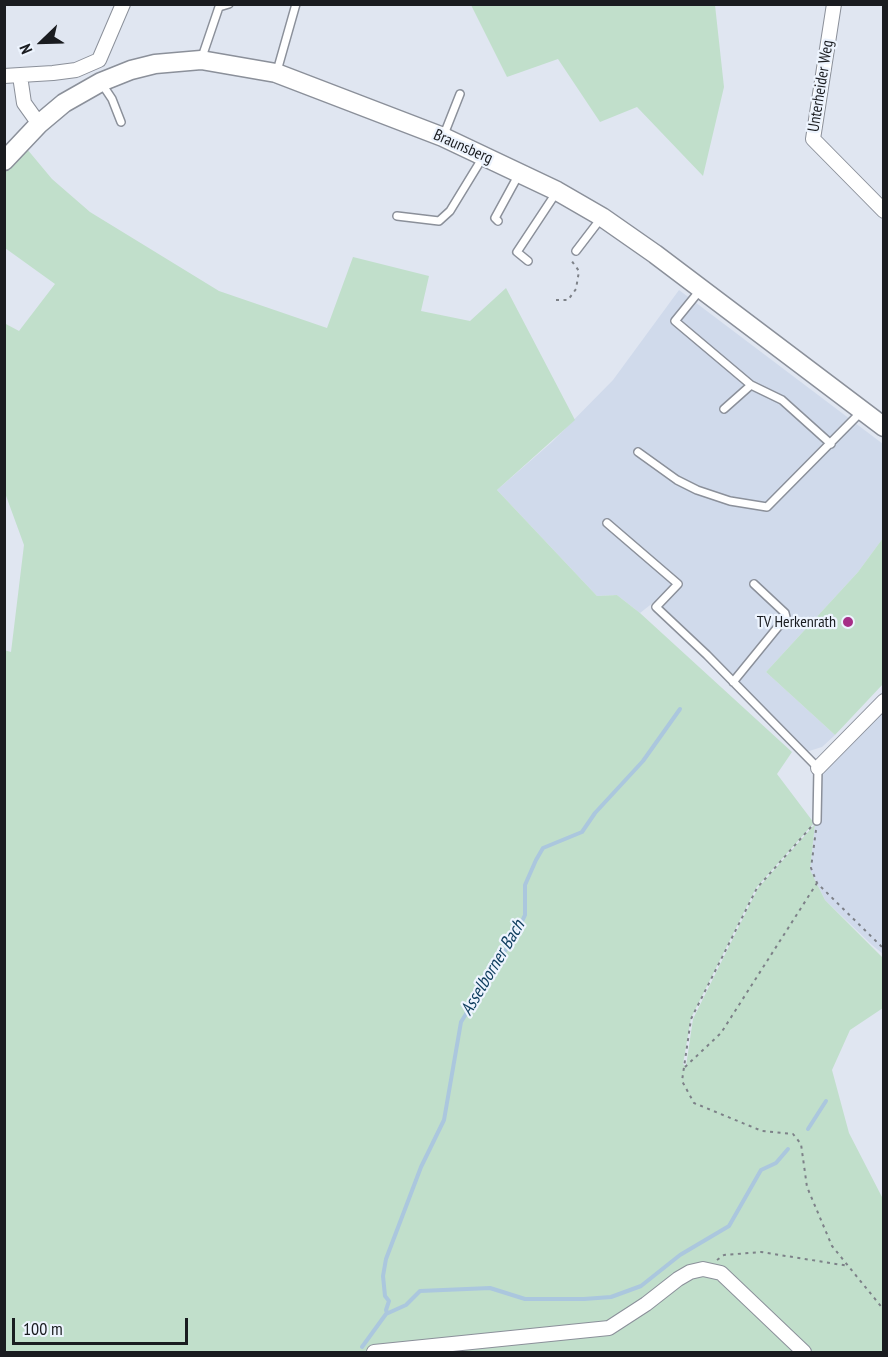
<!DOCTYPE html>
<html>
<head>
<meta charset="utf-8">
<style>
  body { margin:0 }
  #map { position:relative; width:888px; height:1357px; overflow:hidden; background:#e0e6f1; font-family:"PT Sans Narrow",sans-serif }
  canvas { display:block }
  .frame { position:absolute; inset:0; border:6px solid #1a1c20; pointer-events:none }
  .north { position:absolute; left:12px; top:12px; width:60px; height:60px; -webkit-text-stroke:4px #edf4fe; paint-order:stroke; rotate:247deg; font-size:16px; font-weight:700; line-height:24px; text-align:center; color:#1a1c20 }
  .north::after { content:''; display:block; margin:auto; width:21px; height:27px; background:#1a1c20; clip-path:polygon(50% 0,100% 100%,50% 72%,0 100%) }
  .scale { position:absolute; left:12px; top:1318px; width:176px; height:27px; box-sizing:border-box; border:3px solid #1a1c20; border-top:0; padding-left:8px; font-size:18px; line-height:21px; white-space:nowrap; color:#1a1c20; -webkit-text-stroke:4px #edf4fe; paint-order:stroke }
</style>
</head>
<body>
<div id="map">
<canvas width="888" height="1357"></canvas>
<div class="frame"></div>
<div class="north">N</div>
<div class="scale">100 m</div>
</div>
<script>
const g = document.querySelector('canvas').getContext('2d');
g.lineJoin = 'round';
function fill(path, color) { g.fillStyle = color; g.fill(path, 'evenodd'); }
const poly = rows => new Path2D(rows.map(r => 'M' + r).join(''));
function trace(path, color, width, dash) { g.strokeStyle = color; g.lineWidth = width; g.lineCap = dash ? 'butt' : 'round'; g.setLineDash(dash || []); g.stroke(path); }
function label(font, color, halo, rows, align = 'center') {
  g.font = font + ' "PT Sans Narrow",sans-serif'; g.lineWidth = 4.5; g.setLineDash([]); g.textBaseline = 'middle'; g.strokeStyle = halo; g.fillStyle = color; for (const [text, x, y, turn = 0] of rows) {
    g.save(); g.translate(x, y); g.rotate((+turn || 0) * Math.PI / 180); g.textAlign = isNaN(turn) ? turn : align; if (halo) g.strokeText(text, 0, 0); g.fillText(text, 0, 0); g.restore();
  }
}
fill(poly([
  [679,290,883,444,883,538,858,572,766,672,835,735,822,747,806,752,654,602,640,613,617,595,597,596,497,490,552,442,613,380],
  [883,704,883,954,872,945,825,900,810,870,815,824,818,820,813,777]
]), '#d0daeb');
fill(poly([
  [471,5,715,5,724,87,703,176,637,107,600,122,558,59,507,77],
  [27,149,52,179,90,212,219,291,327,328,353,257,429,276,421,311,470,321,506,288,575,420,497,490,597,596,617,595,640,613,792,752,777,774,814,823,756,888,691,1018,683,1064,686,1066,693,1019,758,888,815,824,810,870,825,900,883,958,883,1008,850,1030,832,1070,849,1133,883,1199,883,1352,806,1352,706,1267,609,1326,354,1352,5,1352,4,650,11,652,24,545,5,493,4,323,19,331,55,284,5,248,5,170],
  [883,538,883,684,835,735,766,672,858,572],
  [691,1274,720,1274,800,1352,460,1352,462,1346,591,1334]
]), '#c1dfcb');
trace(poly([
  [808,1129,826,1101],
  [387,1313,386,1310,389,1301,385,1296,383,1276,386,1259,421,1167,444,1120,461,1022,518,930,525,915,525,885,536,860,543,848,582,832,595,813,643,761,680,709],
  [362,1347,386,1314,406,1305,420,1291,490,1288,525,1299,584,1299,611,1297,641,1286,680,1255,729,1226,761,1170,776,1163,788,1149]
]), '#abc7de', 4);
const lane = poly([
  [201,60,219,7,229,4],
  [277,71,296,4],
  [102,84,112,99,121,122],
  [443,137,460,94],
  [397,216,439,221,450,211,483,157],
  [498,221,495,218,519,174],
  [576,251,602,217],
  [528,261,517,252,556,193],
  [701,289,675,321,751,385],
  [724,409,751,385,782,400,831,444],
  [638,452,677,480,697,490,730,501,767,507,861,412],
  [607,523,678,584,656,607,707,655,818,768,817,821],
  [733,682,786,617,785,613,754,584]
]);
const street = poly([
  [834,4,813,139,884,211],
  [4,76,53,73,76,70,99,60,123,4],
  [20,76,24,103,39,124],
  [818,768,884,701],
  [374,1352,609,1328,646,1304,678,1279,690,1272,703,1269,721,1273,804,1352]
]);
const secondary = poly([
  [4,161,39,124,64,103,101,82,131,70,155,64,201,60,276,73,443,137,557,191,602,217,655,254,884,427]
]);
trace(lane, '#8b909a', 10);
trace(street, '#8b909a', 16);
trace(secondary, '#8b909a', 21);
trace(poly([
  [556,300,568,300,576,289,579,271,571,260],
  [811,827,757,888,691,1019,682,1081,694,1103,762,1131,793,1134,801,1144,807,1187,832,1246,884,1310],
  [816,830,811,868,817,883,884,949],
  [685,1067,721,1033,817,883],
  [717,1260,724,1255,761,1252,849,1266]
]), '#7d8188', 2, [3, 4.5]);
trace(lane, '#fff', 7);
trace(street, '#fff', 14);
trace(secondary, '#fff', 18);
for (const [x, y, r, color] of [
  [848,622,6,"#a62e86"]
]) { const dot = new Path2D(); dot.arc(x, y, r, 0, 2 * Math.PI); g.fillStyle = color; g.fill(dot); trace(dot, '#edf4fe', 2); }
label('16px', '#1a1c20', '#edf4fe', [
  ["Unterheider Weg",821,86,-81],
  ["Braunsberg",463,147,24]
]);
label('16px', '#1a1c20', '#edf4fe', [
  ["TV Herkenrath",836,622]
], 'right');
label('italic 18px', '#0d3c5d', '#edf4fe', [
  ["Asselborner Bach",493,968,-59]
]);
</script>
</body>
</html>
